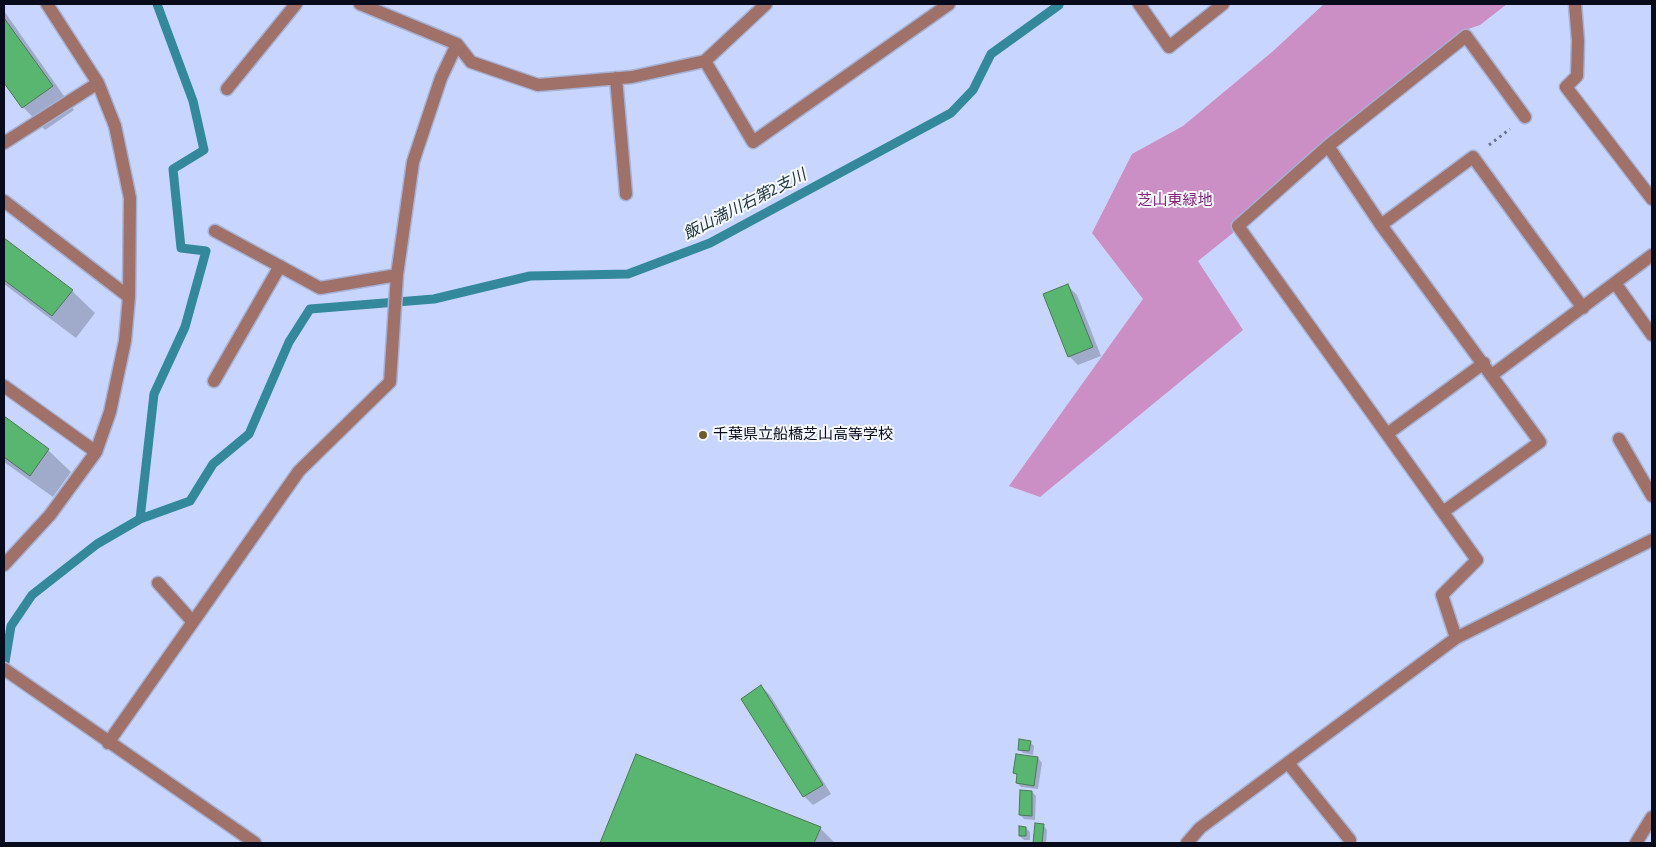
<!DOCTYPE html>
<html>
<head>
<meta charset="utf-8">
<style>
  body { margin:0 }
  #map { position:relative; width:1656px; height:847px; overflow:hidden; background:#c8d6ff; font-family:"Fira Sans Condensed",sans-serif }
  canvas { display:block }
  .frame { position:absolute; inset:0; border:5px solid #070b1c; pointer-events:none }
</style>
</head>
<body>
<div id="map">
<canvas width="1656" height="847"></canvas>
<div class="frame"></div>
</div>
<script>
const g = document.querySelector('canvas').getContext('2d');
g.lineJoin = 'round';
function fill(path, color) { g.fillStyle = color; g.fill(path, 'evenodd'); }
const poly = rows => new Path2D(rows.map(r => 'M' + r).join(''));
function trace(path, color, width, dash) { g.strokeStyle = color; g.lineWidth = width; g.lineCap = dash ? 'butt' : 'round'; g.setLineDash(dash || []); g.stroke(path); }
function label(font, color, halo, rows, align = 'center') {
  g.font = font + ' "Fira Sans Condensed","Noto Sans JP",sans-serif'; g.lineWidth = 4; g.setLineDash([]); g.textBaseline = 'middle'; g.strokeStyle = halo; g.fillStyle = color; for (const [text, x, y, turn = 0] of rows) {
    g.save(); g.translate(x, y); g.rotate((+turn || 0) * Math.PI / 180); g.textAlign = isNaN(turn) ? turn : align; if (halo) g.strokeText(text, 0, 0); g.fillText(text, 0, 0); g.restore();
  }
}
fill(poly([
  [1324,4,1507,4,1480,25,1462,31,1232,222,1233,233,1198,261,1243,330,1040,497,1009,486,1143,299,1092,233,1132,154,1183,126,1272,52]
]), '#cb8fc6');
fill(poly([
  [4,11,74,110,45,130,23,107,4,81],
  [4,239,72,291,95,313,76,338,4,284],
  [1068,286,1077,295,1101,356,1078,365,1069,356],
  [4,417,48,450,71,472,53,497,4,462],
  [761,686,770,695,831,794,813,805,804,796],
  [1030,742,1034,746,1033,755,1023,753,1019,749],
  [637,756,820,828,835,843,602,843],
  [1038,758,1042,763,1038,789,1021,787,1017,783,1018,776,1014,773],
  [1032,792,1036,796,1035,820,1024,819,1020,815],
  [1036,825,1043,825,1047,830,1046,843,1034,843],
  [1026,828,1030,832,1030,840,1024,840,1020,836]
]), '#0003');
trace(poly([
  [140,519,190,501,213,464,249,434,289,342,310,309,434,299,530,276,628,274,710,243,951,113,973,90,991,54,1059,5],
  [4,668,11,626,32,595,97,544,140,519,154,394,185,327,206,251,181,248,173,169,204,150,193,101,157,4]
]), '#33889b', 9);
const building = poly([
  [4,18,53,86,22,108,4,83,4,18],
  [4,238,73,290,52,316,4,280,4,238],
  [1068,284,1093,347,1068,357,1043,294,1068,284],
  [4,416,49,449,30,476,4,457,4,416],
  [761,685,823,785,803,797,741,699,761,685],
  [1019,739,1031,741,1029,751,1018,750,1019,739],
  [636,754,821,827,814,843,600,843,636,754],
  [1016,754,1038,757,1034,786,1016,783,1017,774,1013,773,1016,754],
  [1020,790,1032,791,1032,816,1019,815,1020,790],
  [1035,823,1044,824,1042,843,1033,843,1035,823],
  [1019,826,1026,827,1026,836,1019,836,1019,826]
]);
fill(building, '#59b670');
trace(building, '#4b7653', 1);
const minor = poly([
  [360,4,457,44,471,62,538,85,632,77,705,61,766,4],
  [1139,4,1169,47,1223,4],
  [1575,4,1578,41,1577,76,1566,87,1652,199],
  [705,61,753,142,949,4],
  [616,78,626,194],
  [227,89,296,4],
  [4,143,98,83],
  [1328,146,1381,225,1540,442,1443,512],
  [4,201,129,297],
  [1381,225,1473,157,1583,308],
  [215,231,320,288,397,275],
  [1615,283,1652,335],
  [1492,375,1652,255],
  [214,381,280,266],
  [4,386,96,452],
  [1387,434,1484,363],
  [1619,439,1652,496],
  [4,565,50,515,96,452,110,412,125,341,129,297,130,198,115,126,98,83,47,4],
  [158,583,192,621],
  [1456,638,1442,595,1477,560,1238,226,1328,146,1466,36,1525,117],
  [4,669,255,843],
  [108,743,299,471,390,382,397,275,413,162,441,78,457,44],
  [1288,763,1350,840],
  [1187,843,1200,828,1456,638,1652,540],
  [1636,843,1652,817]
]);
trace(minor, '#a5b1d6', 15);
trace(poly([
  [1489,145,1510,129]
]), '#6a7390', 3, [2.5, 4]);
trace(minor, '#a07169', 12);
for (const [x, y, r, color] of [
  [703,435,5,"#6d5b2a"]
]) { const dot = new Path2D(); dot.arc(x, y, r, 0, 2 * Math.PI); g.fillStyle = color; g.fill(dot); trace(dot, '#f6f8fd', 2); }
label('15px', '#82247e', '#f6f8fd', [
  ["芝山東緑地",1175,201]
]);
label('15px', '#070b1c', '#f6f8fd', [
  ["千葉県立船橋芝山高等学校",713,435]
], 'left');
label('italic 16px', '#1a3439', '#f6f8fd', [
  ["飯山満川右第2支川",745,205,-27]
]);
</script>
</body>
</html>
